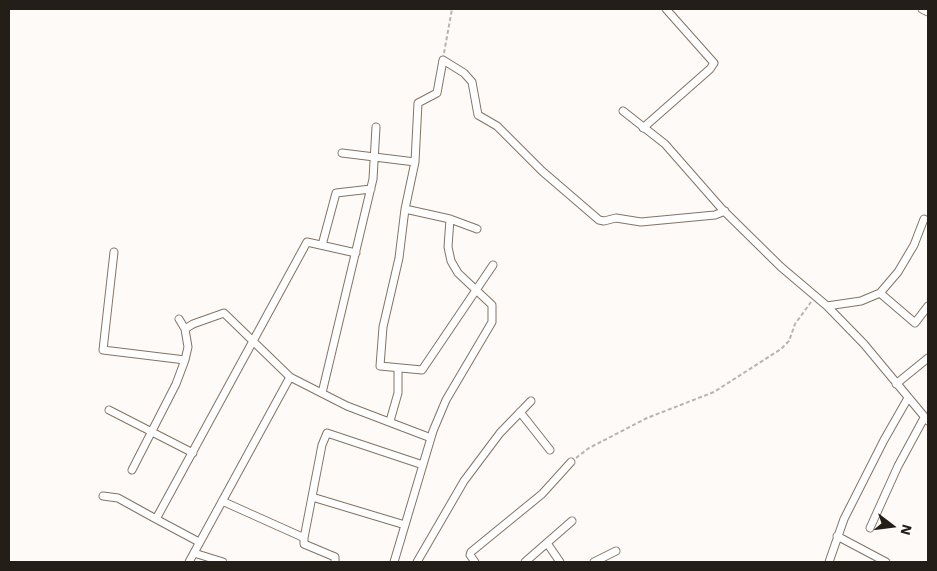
<!DOCTYPE html>
<html>
<head>
<meta charset="utf-8">
<style>
  body { margin:0 }
  #map { position:relative; width:937px; height:571px; overflow:hidden; background:#fefaf7; font-family:"Work Sans",sans-serif }
  canvas { display:block }
  .frame { position:absolute; inset:0; border:10px solid #241e18; pointer-events:none }
  .north { position:absolute; left:867px; top:501px; width:50px; height:50px; -webkit-text-stroke:4px #fff; paint-order:stroke; rotate:105deg; font-size:14px; font-weight:700; line-height:20px; text-align:center; color:#241e18 }
  .north::after { content:''; display:block; margin:auto; width:18px; height:22px; background:#241e18; clip-path:polygon(50% 0,100% 100%,50% 72%,0 100%) }
</style>
</head>
<body>
<div id="map">
<canvas width="937" height="571"></canvas>
<div class="frame"></div>
<div class="north">N</div>
</div>
<script>
const g = document.querySelector('canvas').getContext('2d');
g.lineJoin = 'round';
const poly = rows => new Path2D(rows.map(r => 'M' + r).join(''));
function trace(path, color, width, dash) { g.strokeStyle = color; g.lineWidth = width; g.lineCap = dash ? 'butt' : 'round'; g.setLineDash(dash || []); g.stroke(path); }
const minor = poly([
  [922,9,928,12],
  [623,111,665,144,722,209,781,267,827,306,864,344,928,421],
  [643,128,710,69,714,63,666,9],
  [342,153,415,162],
  [405,209,450,219,477,229],
  [322,245,336,193,371,189],
  [114,252,103,350,185,360],
  [493,265,422,370,380,366,383,327,399,258,405,209,415,162,418,103,437,93,443,60,464,73,472,82,478,115,497,126,542,171,599,220,604,221,616,218,641,222,715,215,725,211],
  [880,293,915,323,928,306],
  [827,306,861,301,880,293,898,272,914,245,924,219],
  [185,329,193,324,224,313,290,377,347,406,431,438],
  [896,384,928,358],
  [322,393,373,179,376,127],
  [109,410,193,453],
  [520,412,550,450],
  [390,421,398,393,398,368],
  [132,470,176,384,185,360,188,347,185,329,179,319],
  [103,496,118,498,156,519,307,242,356,253],
  [312,497,405,525],
  [222,501,300,536,304,538,304,544,335,557,335,562],
  [156,519,199,542],
  [870,528,898,466,924,418],
  [837,536,886,562],
  [304,538,322,445,327,433,423,465],
  [547,543,560,562],
  [194,553,223,562],
  [189,562,290,377],
  [394,562,433,431,446,400,492,322,492,305,458,273,451,261,448,247,450,219],
  [417,562,464,481,500,433,531,401],
  [475,562,470,555,471,552,542,494,571,462],
  [525,562,572,521],
  [594,562,616,551],
  [829,562,844,519,884,440,908,398]
]);
trace(minor, '#837364', 9);
trace(poly([
  [444,53,452,9],
  [576,458,589,448,647,418,714,392,781,349,789,341,795,324,811,302]
]), '#b7b3af', 2, [4, 2.5]);
trace(minor, '#fff', 7);
</script>
</body>
</html>
